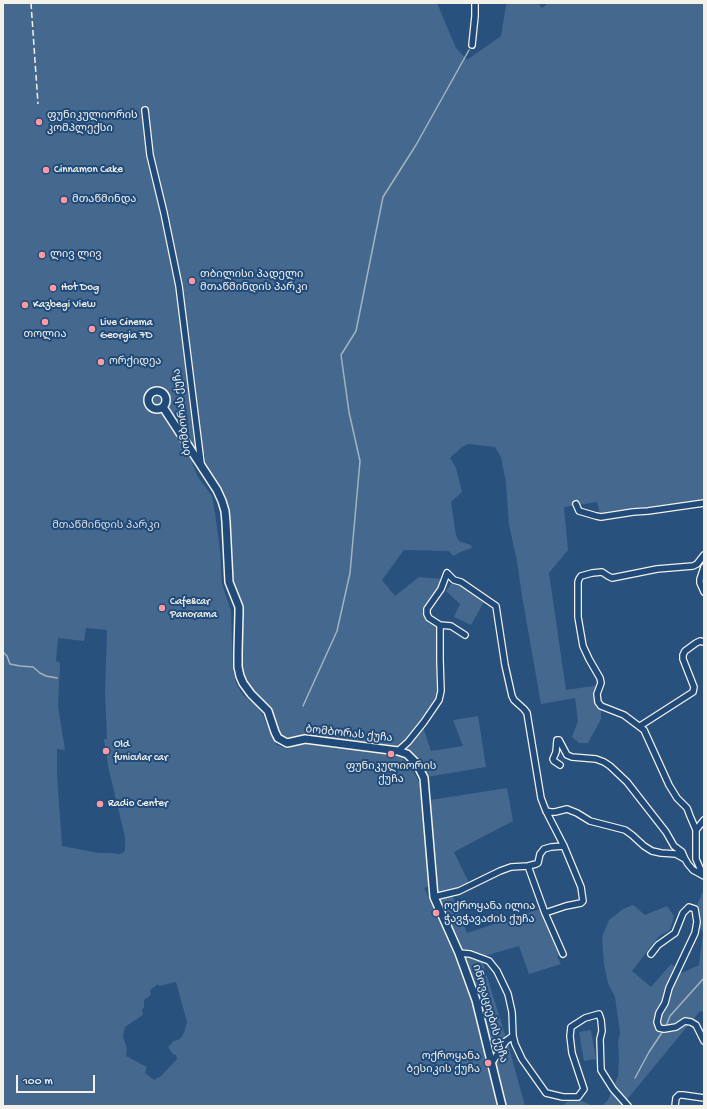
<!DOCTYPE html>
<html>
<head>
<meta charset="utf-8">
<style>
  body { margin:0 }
  #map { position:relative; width:707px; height:1109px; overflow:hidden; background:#28517e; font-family:"Gochi Hand",sans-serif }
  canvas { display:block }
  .frame { position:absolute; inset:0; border:4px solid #f4f1e8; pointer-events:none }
  .scale { position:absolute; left:16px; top:1075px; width:79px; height:18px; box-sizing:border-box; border:2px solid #f4f1e8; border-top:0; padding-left:5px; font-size:12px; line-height:14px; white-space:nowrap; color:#f4f1e8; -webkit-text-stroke:3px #1f4a7a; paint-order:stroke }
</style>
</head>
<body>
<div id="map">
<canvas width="707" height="1109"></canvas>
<div class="frame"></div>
<div class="scale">100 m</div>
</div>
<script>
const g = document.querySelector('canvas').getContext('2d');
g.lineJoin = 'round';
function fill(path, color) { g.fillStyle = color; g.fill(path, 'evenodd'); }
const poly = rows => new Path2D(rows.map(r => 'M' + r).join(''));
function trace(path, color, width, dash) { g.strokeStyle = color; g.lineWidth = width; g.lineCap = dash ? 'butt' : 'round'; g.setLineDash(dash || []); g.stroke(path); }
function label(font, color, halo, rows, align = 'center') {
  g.font = font + ' "Gochi Hand","Noto Sans Georgian",sans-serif'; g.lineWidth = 4; g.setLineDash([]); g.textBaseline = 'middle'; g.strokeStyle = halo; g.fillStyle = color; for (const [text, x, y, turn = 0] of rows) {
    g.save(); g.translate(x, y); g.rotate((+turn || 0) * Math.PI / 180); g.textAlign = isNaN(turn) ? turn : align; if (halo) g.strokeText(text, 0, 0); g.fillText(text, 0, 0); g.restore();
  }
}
fill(poly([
  [3,3,437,3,456,48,467,60,501,36,506,5,510,3,538,3,542,8,548,3,704,3,704,503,601,517,597,502,564,507,568,550,549,573,566,690,600,685,598,692,601,706,601,719,588,743,579,743,572,737,578,721,575,698,541,704,522,596,517,561,509,525,506,483,501,457,495,447,468,444,462,447,450,458,456,468,462,492,451,502,456,535,459,541,471,545,472,548,463,551,453,556,449,551,404,550,382,580,395,596,419,577,441,579,438,589,427,604,424,613,427,619,438,626,438,693,436,701,398,749,374,744,346,742,306,735,288,738,282,737,278,731,276,721,270,706,257,696,245,680,241,670,243,621,241,609,231,583,228,529,210,475,205,464,205,454,192,463,198,477,212,496,215,513,220,550,222,584,231,611,233,671,237,686,244,696,256,706,263,715,270,733,277,745,287,749,300,744,310,744,383,751,399,755,411,767,418,780,421,790,431,886,424,888,430,900,435,905,457,953,472,1003,499,1106,3,1106],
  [86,628,107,630,105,692,107,739,104,739,108,766,125,837,125,850,123,853,119,854,111,853,99,853,62,846,57,775,57,749,65,750,58,706,60,663,56,661,58,638,84,641],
  [176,982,187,1022,184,1033,180,1039,174,1041,168,1047,173,1054,176,1055,177,1059,160,1077,157,1078,154,1080,145,1073,147,1067,126,1056,127,1049,123,1036,125,1027,143,1015,142,1010,144,1007,144,1000,151,995,150,990,158,984,159,986],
  [452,583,460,584,484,602,471,625,454,617,460,604,446,591],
  [478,716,486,767,427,777,420,762,404,747,423,727,431,751,463,746,453,720],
  [507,788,513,821,454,852,469,883,458,889,438,893,437,891,430,800],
  [703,892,704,892,704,1012,700,1011,625,1102,620,1106,562,1106,570,1099,575,1098,593,1106,603,1105,608,1100,618,1076,619,1058,618,1042,620,1033,615,997,608,983,604,964,602,937,609,920,623,909,633,905,645,915,667,906,674,916,670,930,659,936,632,971,651,987,671,964,682,973,699,965,703,933,697,922,695,909],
  [452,894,467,933,543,908,563,954,557,956,561,964,529,974,519,946,481,957,506,1038,494,1056,475,986,459,942,437,899],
  [591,1030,596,1059,584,1061,579,1032],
  [508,1044,525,1106,505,1106,495,1062,502,1050]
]), '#45688e');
trace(poly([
  [3,652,7,656,10,664,20,666,33,667,40,673,46,676,57,678],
  [303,706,337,631,350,573,360,461,349,412,341,355,356,331,383,197,416,145,469,50],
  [666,1026,670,1016,704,978],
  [635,1078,649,1052,663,1031]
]), '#a4b2be', 1.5);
const minor = poly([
  [472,45,475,16,475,3],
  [145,110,150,155,164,213,179,286,201,463],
  [576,504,579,511,596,516,601,517,633,512,648,511,704,503],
  [704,567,700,579,700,583,704,592],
  [447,573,454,580,461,582,496,606,505,665,512,696,514,700,524,709,527,713,541,798,546,811,564,846,581,887,583,901,581,903,566,906,545,913],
  [447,573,441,589,427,609,427,614,429,618,440,625,451,626,465,635],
  [640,726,693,692,694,687,683,659,683,655,685,651,696,643,700,641,704,642],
  [398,751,408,742,424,722,439,700,441,691,440,660,440,625],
  [560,765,554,761,553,759,556,752,557,740,559,740,567,755,572,757,596,759,604,762,610,766,627,782,666,832,674,846,682,852,685,859],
  [546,811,551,812,555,812,567,809,577,813,590,821,625,830,632,835,644,846,652,851,661,853,676,854,685,859,688,864,693,870,704,876],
  [696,830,690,816,687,808,677,798,669,785,644,730,624,715,601,706,598,702,597,694,601,683,600,678,589,659,583,646,578,617,578,582,579,579,581,576,592,573,602,572,608,576,612,578,657,569,693,566,697,564,704,555],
  [528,866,545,913,563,954],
  [703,875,696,859,696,830,704,820],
  [434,897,459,891,500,871,511,867,528,866,536,864,538,863,540,854,544,849,551,847,564,846],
  [459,953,470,954,489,961,497,971,508,994,512,1012,513,1036],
  [651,954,658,945,675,933,683,913,689,907,695,909,697,922,695,933,669,988,665,1003,659,1013,657,1022,659,1028,664,1029,676,1027,685,1021,691,1022,696,1025,704,1041],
  [491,1064,506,1041,513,1036,515,1044,522,1059,546,1093,563,1097,578,1097,584,1089,572,1053,570,1036,571,1027,585,1018,599,1014,601,1020,602,1031,600,1039,601,1070,613,1089,628,1106],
  [675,1106,676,1098,679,1095,683,1095,704,1098]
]);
const tertiary = poly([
  '148 400a9 9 0 1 1 18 0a9 9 0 1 1-18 0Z',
  [163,407,217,490,222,501,225,511,226,522,229,582,239,607,239,613,238,652,238,667,240,676,243,683,251,694,268,711,275,732,278,738,287,743,305,739,398,751,407,754,417,764,424,778,434,897,459,953,476,1000,502,1106]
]);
trace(minor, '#f4f1e8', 8);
trace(tertiary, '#f4f1e8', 10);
trace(minor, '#1f4a7a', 5.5);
trace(tertiary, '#1f4a7a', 7);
trace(poly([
  [31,3,38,104]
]), '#f4f1e8', 1.5, [6, 3]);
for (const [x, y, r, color] of [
  [39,122,4,"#ff9aa2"],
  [46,170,4,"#ff9aa2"],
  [64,200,4,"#ff9aa2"],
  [42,255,4,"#ff9aa2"],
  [192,281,4,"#ff9aa2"],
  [53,288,4,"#ff9aa2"],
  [25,305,4,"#ff9aa2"],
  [45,322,4,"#ff9aa2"],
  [92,329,4,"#ff9aa2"],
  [101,362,4,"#ff9aa2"],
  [162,608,4,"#ff9aa2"],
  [106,751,4,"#ff9aa2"],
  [391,754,4,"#ff9aa2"],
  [100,804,4,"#ff9aa2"],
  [436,913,4,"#ff9aa2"],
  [488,1063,4,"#ff9aa2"]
]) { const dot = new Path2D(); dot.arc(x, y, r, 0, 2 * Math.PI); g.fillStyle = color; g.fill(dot); trace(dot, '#1f4a7a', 1.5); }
label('11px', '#f4f1e8', '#1f4a7a', [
  ["ფუნიკულიორის",47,116],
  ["კომპლექსი",47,129],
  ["Cinnamon Cake",54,170],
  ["მთაწმინდა",72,200],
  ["ლივ ლივ",50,255],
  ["თბილისი პადელი",200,275],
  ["მთაწმინდის პარკი",200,288],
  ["Hot Dog",61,288],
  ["Kazbegi View",33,305],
  ["Live Cinema",100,323],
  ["Georgia 7D",100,336],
  ["თოლია",45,335,"center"],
  ["ორქიდეა",109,362],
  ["Cafe&car",170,602],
  ["Panorama",170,615],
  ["Old",114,745],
  ["funicular car",114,758],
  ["ფუნიკულიორის",391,767,"center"],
  ["ქუჩა",391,780,"center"],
  ["Radio Center",108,804],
  ["ოქროყანა ილია",444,907],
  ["ჭავჭავაძის ქუჩა",444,920],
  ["ოქროყანა",480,1057,"right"],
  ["ბესიკის ქუჩა",480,1070,"right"]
], 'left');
label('11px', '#f4f1e8', '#1f4a7a', [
  ["ბომბორას ქუჩა",183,412,-97],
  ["ბომბორას ქუჩა",349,735,6],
  ["ინოვაციების ქუჩა",489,1014,74]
]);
label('11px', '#dadcda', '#1f4a7a', [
  ["მთაწმინდის პარკი",106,526]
]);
</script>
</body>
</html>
